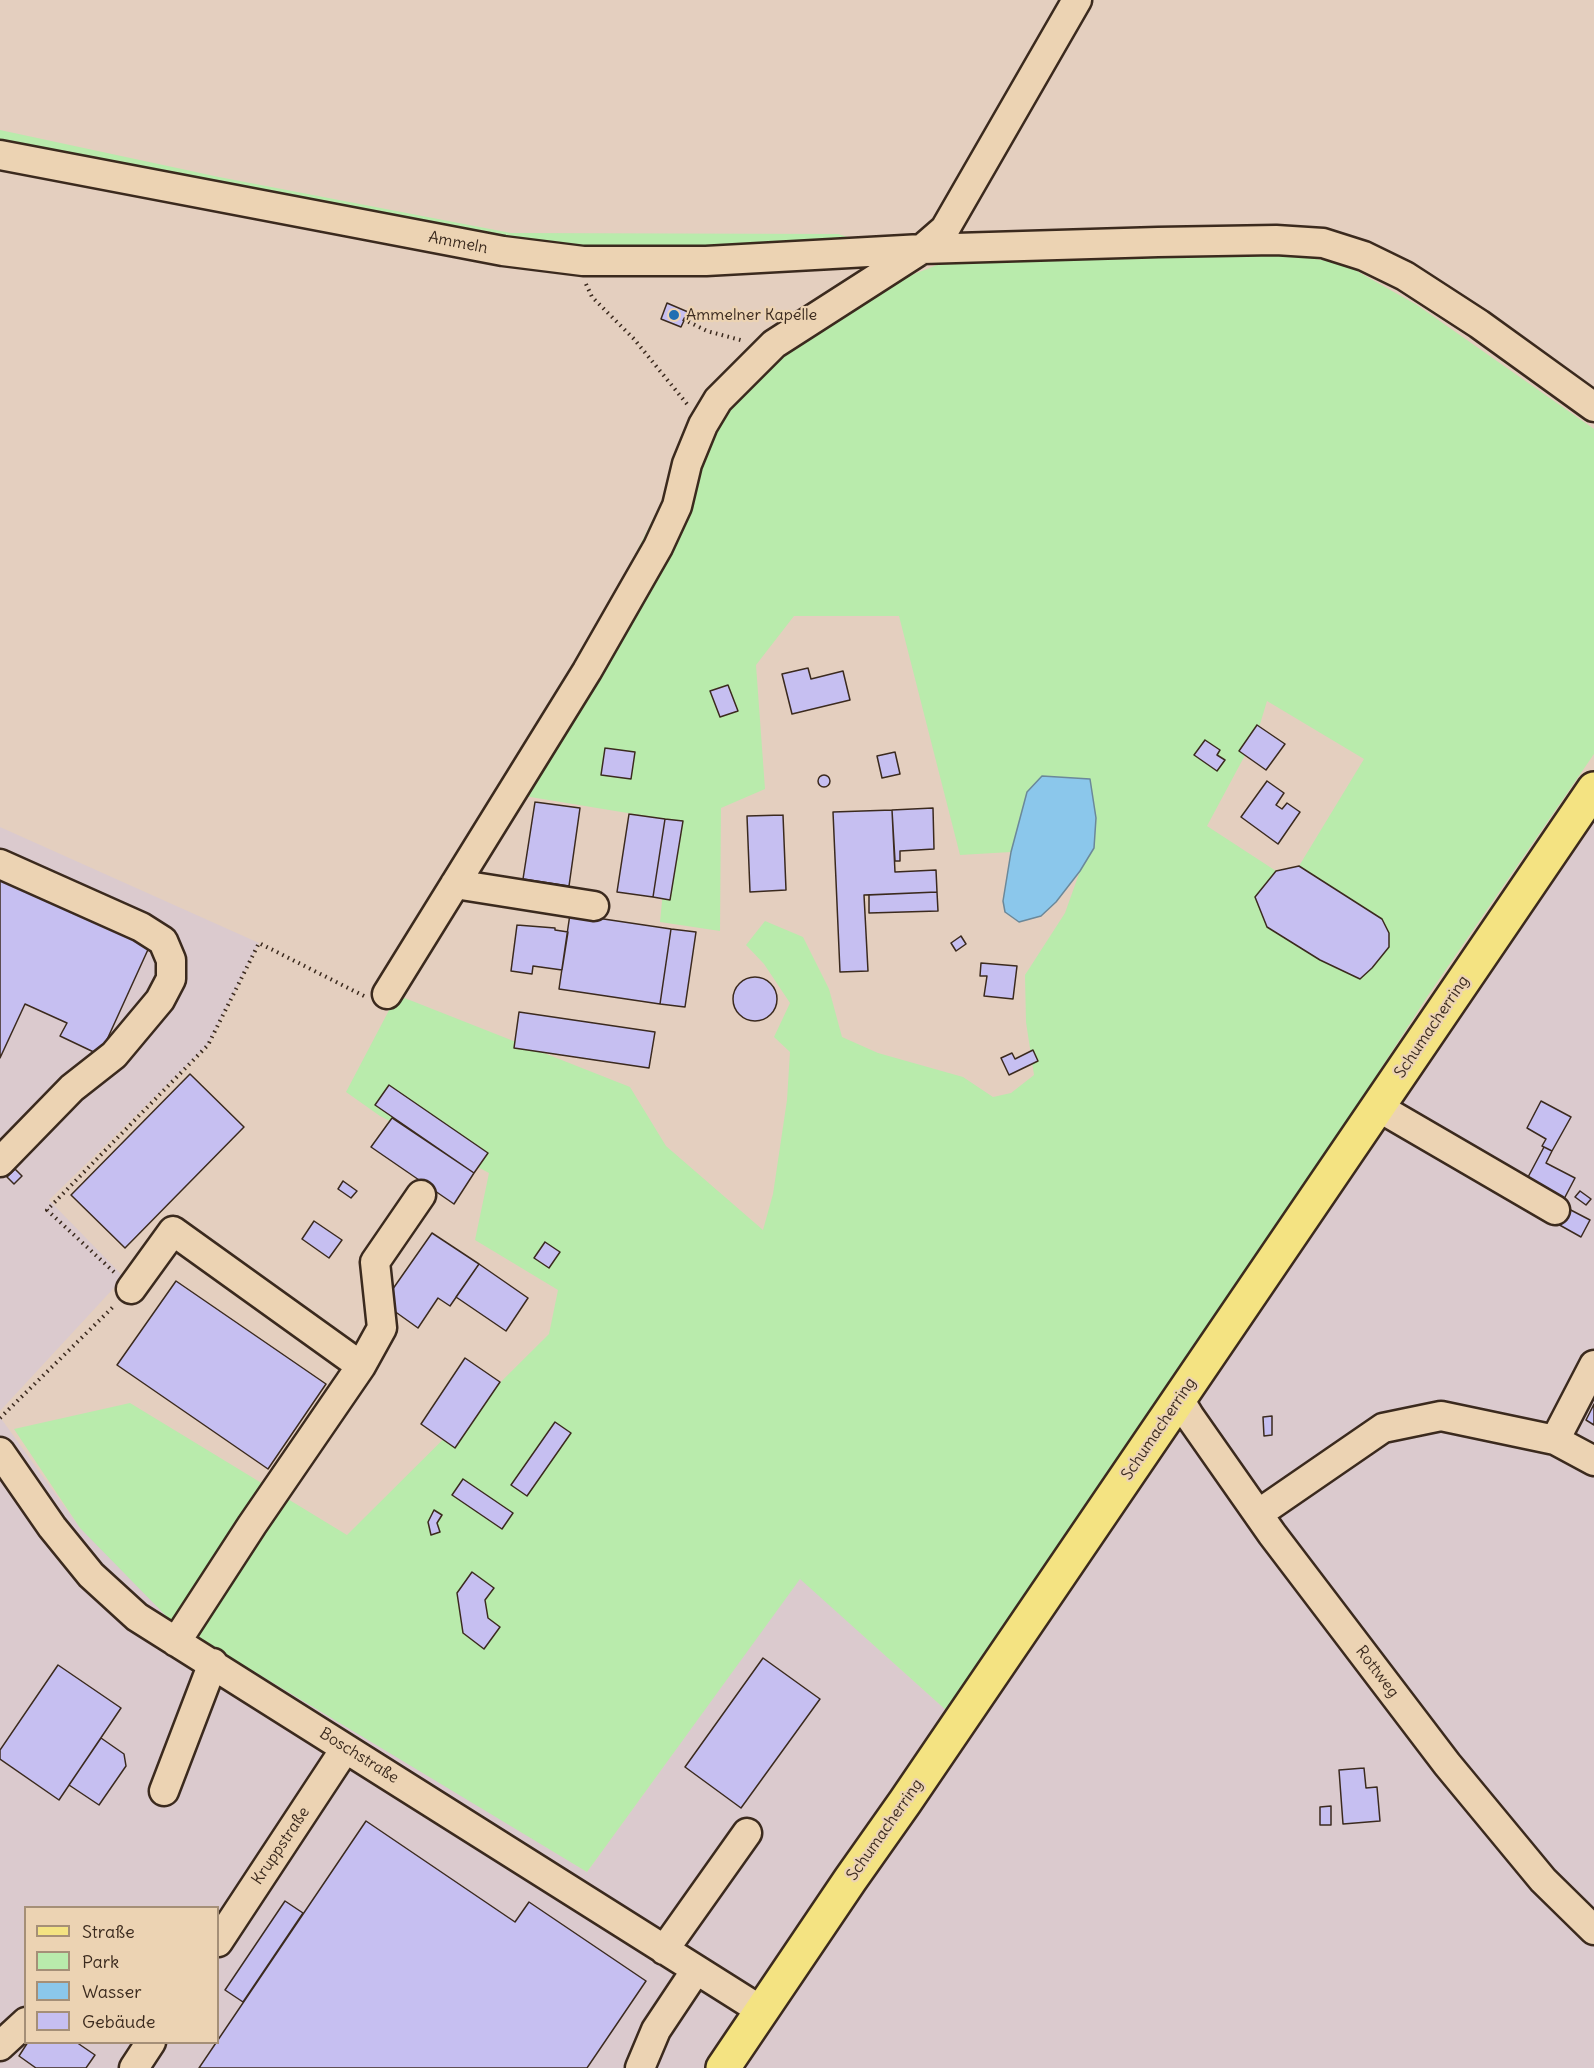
<!DOCTYPE html>
<html>
<head>
<meta charset="utf-8">
<style>
  body { margin:0 }
  #map { position:relative; width:1594px; height:2068px; overflow:hidden; background:#e4cfbf; font-family:Delius,sans-serif }
  canvas { display:block }
  .legend { position:absolute; left:24px; top:1906px; width:195px; height:138px; box-sizing:border-box; background:#ecd3b3; border:2px solid #a58f77; margin:0; padding:8px 10px; list-style:none; font-size:18px; color:#3b2a1e }
  .legend li { display:flex; align-items:center; gap:12px; height:30px }
  .legend b { width:30px; border:2px solid #a58f77 }
</style>
</head>
<body>
<div id="map">
<canvas width="1594" height="2068"></canvas>
<ul class="legend">
<li><b style="height:8px;background:#f4e382"></b>Straße</li>
<li><b style="height:16px;background:#b9ebac"></b>Park</li>
<li><b style="height:16px;background:#8bc7eb"></b>Wasser</li>
<li><b style="height:16px;background:#c6bff1"></b>Gebäude</li>
</ul>
</div>
<script>
const g = document.querySelector('canvas').getContext('2d');
g.lineJoin = 'round';
function fill(path, color) { g.fillStyle = color; g.fill(path, 'evenodd'); }
const poly = rows => new Path2D(rows.map(r => 'M' + r).join(''));
function trace(path, color, width, dash) { g.strokeStyle = color; g.lineWidth = width; g.lineCap = dash ? 'butt' : 'round'; g.setLineDash(dash || []); g.stroke(path); }
function label(font, color, halo, rows, align = 'center') {
  g.font = font + ' Delius,sans-serif'; g.lineWidth = 4.5; g.setLineDash([]); g.textBaseline = 'middle'; g.strokeStyle = halo; g.fillStyle = color; for (const [text, x, y, turn = 0] of rows) {
    g.save(); g.translate(x, y); g.rotate((+turn || 0) * Math.PI / 180); g.textAlign = isNaN(turn) ? turn : align; if (halo) g.strokeText(text, 0, 0); g.fillText(text, 0, 0); g.restore();
  }
}
fill(poly([
  [1594,773,1594,2068,0,2068,0,1417,80,1528,371,1740,587,1872,800,1578,947,1711],
  [26,1908,218,1908,218,2042,26,2042],
  [0,827,259,943,208,1045,49,1200,124,1277,0,1411]
]), '#dbcace');
fill(poly([
  [0,130,219,177,511,233,838,234,880,247,709,253,504,246,0,152],
  [1287,253,1346,265,1417,305,1594,429,1594,754,1429,994,1255,1263,947,1711,800,1579,587,1872,172,1622,80,1528,14,1429,130,1403,347,1535,549,1334,558,1290,475,1240,489,1173,380,1116,346,1092,397,995,630,1087,666,1146,763,1230,773,1194,787,1100,790,1052,774,1037,790,1003,764,964,746,945,765,921,803,937,829,989,842,1037,878,1053,963,1077,993,1097,1011,1093,1034,1075,1026,1022,1025,975,1065,913,1080,871,1094,848,1096,819,1090,779,1027,792,1011,852,960,855,899,616,794,616,756,665,765,789,721,808,720,931,660,922,670,820,500,792,587,651,664,497,694,489,705,454,718,425,746,387,780,356,894,282,942,263],
  [1267,701,1364,759,1299,866,1382,919,1389,933,1389,947,1372,968,1360,978,1320,960,1267,927,1255,897,1276,871,1207,826,1258,731]
]), '#b9ebac');
const water = poly([
  [1042,776,1090,779,1096,818,1094,848,1080,871,1056,902,1041,916,1019,922,1005,912,1003,901,1011,852,1027,792,1042,776]
]);
fill(water, '#8bc7eb');
trace(water, '#6b8899', 1.5);
const building = poly([
  [667,303,688,312,681,327,661,319,667,303],
  [808,668,811,679,843,671,850,700,792,714,782,674,808,668],
  [728,685,738,711,720,717,710,691,728,685],
  [1257,725,1285,744,1266,770,1239,751,1257,725],
  [1205,740,1220,750,1217,755,1225,760,1217,771,1194,755,1205,740],
  [605,748,635,752,631,779,601,775,605,748],
  [895,752,900,774,882,778,877,756,895,752],
  '818 781a6 6 0 1 1 12 0a6 6 0 1 1-12 0Z',
  [1267,781,1284,793,1276,805,1282,809,1287,803,1300,812,1278,844,1241,817,1267,781],
  [535,802,580,808,569,886,523,879,535,802],
  [933,808,934,849,900,851,900,861,895,861,892,810,933,808],
  [892,810,895,872,936,870,937,892,864,895,868,971,840,972,833,812,892,810],
  [629,814,665,819,653,897,617,892,629,814],
  [783,815,786,890,750,892,747,816,783,815],
  [665,819,683,821,670,900,653,897,665,819],
  [1299,866,1382,919,1389,933,1389,947,1372,968,1360,979,1320,960,1267,927,1255,897,1276,871,1299,866],
  [0,874,151,943,100,1055,60,1036,67,1023,25,1004,0,1058,0,874],
  [937,892,938,911,869,913,869,895,937,892],
  [570,914,671,929,660,1004,559,989,570,914],
  [517,925,555,928,555,930,568,932,562,970,533,966,532,974,511,971,517,925],
  [671,929,696,932,685,1007,660,1004,671,929],
  [961,936,966,944,956,951,951,943,961,936],
  [981,963,1017,966,1013,999,984,996,987,976,980,976,981,963],
  '733 999a22 22 0 1 1 44 0a22 22 0 1 1-44 0Z',
  [519,1012,655,1032,649,1068,514,1048,519,1012],
  [1033,1050,1038,1061,1009,1075,1001,1058,1012,1053,1015,1059,1033,1050],
  [190,1074,244,1127,125,1248,71,1195,190,1074],
  [389,1085,488,1153,474,1173,375,1105,389,1085],
  [1541,1101,1571,1117,1552,1151,1542,1146,1546,1139,1527,1128,1541,1101],
  [392,1118,474,1173,454,1204,371,1147,392,1118],
  [1544,1147,1552,1151,1546,1163,1575,1178,1564,1199,1527,1179,1544,1147],
  [15,1169,22,1176,14,1184,7,1177,15,1169],
  [343,1181,357,1191,351,1198,338,1189,343,1181],
  [1580,1191,1591,1199,1586,1205,1575,1197,1580,1191],
  [1565,1207,1590,1220,1581,1237,1556,1223,1565,1207],
  [314,1221,342,1240,329,1258,302,1239,314,1221],
  [432,1233,479,1264,450,1306,438,1298,418,1328,383,1303,432,1233],
  [545,1242,560,1252,549,1268,534,1258,545,1242],
  [479,1264,528,1298,506,1331,456,1297,479,1264],
  [176,1281,326,1384,268,1469,117,1365,176,1281],
  [465,1358,500,1382,455,1448,421,1424,465,1358],
  [1594,1404,1594,1425,1586,1420,1594,1404],
  [1272,1416,1272,1435,1264,1436,1263,1417,1272,1416],
  [555,1422,571,1433,527,1496,511,1485,555,1422],
  [463,1479,513,1513,502,1529,452,1495,463,1479],
  [434,1510,442,1515,437,1523,440,1532,431,1535,428,1522,434,1510],
  [472,1572,494,1588,485,1600,488,1618,500,1627,484,1649,463,1633,457,1593,472,1572],
  [763,1658,820,1699,741,1808,685,1767,763,1658],
  [58,1665,121,1708,59,1800,0,1759,0,1750,58,1665],
  [101,1738,124,1754,126,1766,99,1805,69,1785,101,1738],
  [1364,1768,1366,1788,1377,1787,1380,1821,1343,1824,1339,1770,1364,1768],
  [1331,1806,1331,1825,1320,1825,1320,1807,1331,1806],
  [366,1821,515,1922,529,1902,646,1981,587,2068,199,2068,366,1821],
  [285,1901,303,1913,243,2002,225,1990,285,1901],
  [28,2042,76,2042,95,2055,86,2068,36,2068,19,2056,28,2042]
]);
fill(building, '#c6bff1');
trace(building, '#3b2a1e', 1.5);
const minor = poly([
  [0,155,503,251,583,261,706,261,922,249,1158,242,1276,240,1323,243,1364,256,1405,276,1479,324,1594,407],
  [0,864,141,927,163,941,171,960,171,979,160,1000,114,1055,72,1088,0,1162],
  [455,884,594,906],
  [387,994,587,671,658,547,677,506,687,464,703,425,718,400,774,344,922,249,945,229,1077,0],
  [1378,1107,1555,1210],
  [131,1289,173,1231,361,1366],
  [1594,1365,1555,1440,1594,1461],
  [1179,1399,1190,1417,1272,1534,1447,1764,1543,1880,1594,1930],
  [0,1452,52,1527,91,1575,137,1617,762,2011],
  [1258,1514,1383,1428,1441,1416,1555,1440],
  [176,1642,252,1525,361,1366,382,1328,375,1262,421,1195],
  [164,1791,213,1663],
  [218,1942,345,1749],
  [664,1950,747,1833],
  [0,2046,26,2022],
  [134,2068,151,2042],
  [640,2068,656,2030,696,1970]
]);
const major = poly([
  [723,2068,850,1880,905,1802,1594,789]
]);
trace(minor, '#3b2a1e', 33);
trace(major, '#3b2a1e', 38);
trace(poly([
  [586,284,592,297,634,339,687,404],
  [683,319,707,331,744,341],
  [114,1272,47,1210,208,1045,259,943,364,996],
  [0,1418,115,1305]
]), '#3b2a1e', 4, [1.5, 4.5]);
trace(minor, '#ecd3b3', 28);
trace(major, '#f4e382', 33);
for (const [x, y, r, color] of [
  [674,315,6,"#1f6fb2"]
]) { const dot = new Path2D(); dot.arc(x, y, r, 0, 2 * Math.PI); g.fillStyle = color; g.fill(dot); trace(dot, '#ecd3b3', 2); }
label('16px', '#3b2a1e', '#ecd3b3', [
  ["Ammeln",458,243,11],
  ["Schumacherring",1432,1027,-56],
  ["Schumacherring",1159,1429,-56],
  ["Rottweg",1377,1672,53],
  ["Boschstraße",359,1756,32],
  ["Schumacherring",885,1830,-55],
  ["Kruppstraße",281,1846,-56]
]);
label('16px', '#3b2a1e', '#ecd3b3', [
  ["Ammelner Kapelle",686,315]
], 'left');
</script>
</body>
</html>
